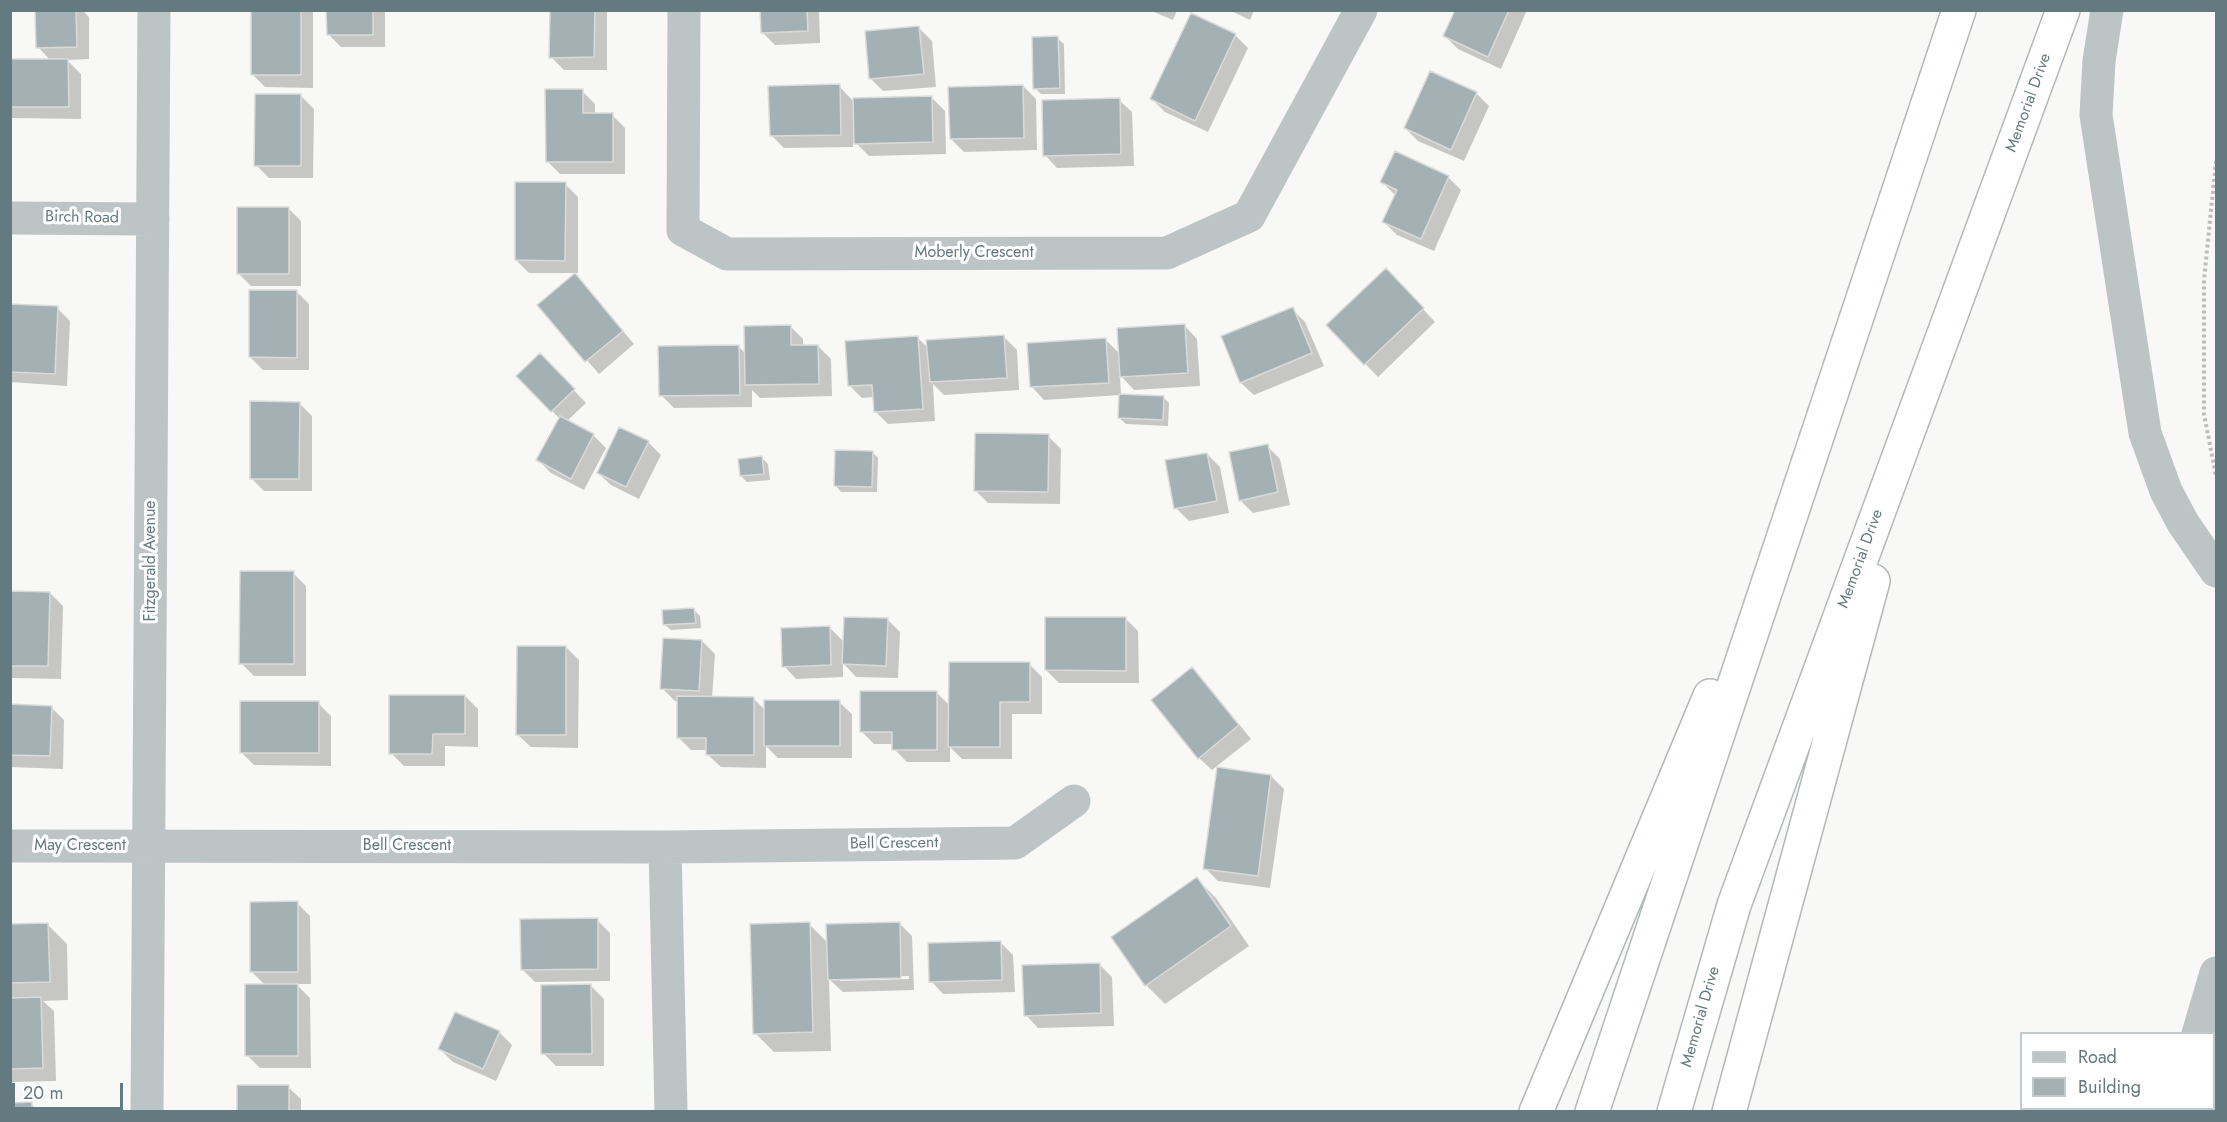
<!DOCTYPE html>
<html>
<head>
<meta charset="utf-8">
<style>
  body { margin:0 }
  #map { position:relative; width:2227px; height:1122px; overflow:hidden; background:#f8f8f6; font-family:Jost,sans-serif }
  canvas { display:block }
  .frame { position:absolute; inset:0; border:12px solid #637a81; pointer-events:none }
  .legend { position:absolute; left:2020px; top:1032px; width:195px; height:78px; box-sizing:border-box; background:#fff; border:2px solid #c1cacd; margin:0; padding:8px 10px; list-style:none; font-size:18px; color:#637a81 }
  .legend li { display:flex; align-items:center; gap:12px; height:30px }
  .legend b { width:30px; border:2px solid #c1cacd }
  .scale { position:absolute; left:12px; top:1083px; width:111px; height:27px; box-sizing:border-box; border:3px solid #637a81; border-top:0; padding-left:8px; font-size:18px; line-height:21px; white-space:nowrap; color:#637a81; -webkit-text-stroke:4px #fff; paint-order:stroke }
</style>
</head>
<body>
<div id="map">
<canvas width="2227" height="1122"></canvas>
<div class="frame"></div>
<ul class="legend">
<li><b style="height:8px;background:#bcc4c6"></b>Road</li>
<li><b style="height:16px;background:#a3b1b4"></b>Building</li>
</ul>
<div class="scale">20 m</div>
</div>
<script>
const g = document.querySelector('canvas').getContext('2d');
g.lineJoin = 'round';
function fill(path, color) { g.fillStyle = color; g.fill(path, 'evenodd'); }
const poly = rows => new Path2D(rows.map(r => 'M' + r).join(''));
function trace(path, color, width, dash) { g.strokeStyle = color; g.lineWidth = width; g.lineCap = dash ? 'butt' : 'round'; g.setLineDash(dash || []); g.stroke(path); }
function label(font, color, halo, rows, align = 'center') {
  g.font = font + ' Jost,sans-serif'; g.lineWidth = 6; g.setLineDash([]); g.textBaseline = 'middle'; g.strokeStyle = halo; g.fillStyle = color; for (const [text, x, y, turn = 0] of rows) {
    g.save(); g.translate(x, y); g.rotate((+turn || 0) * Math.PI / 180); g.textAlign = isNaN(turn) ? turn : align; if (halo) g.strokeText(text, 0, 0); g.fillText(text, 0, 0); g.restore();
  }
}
fill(poly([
  [37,10,82,10,89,17,89,59,67,60,81,74,81,119,10,118,10,61,51,61,38,47],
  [252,10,313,10,313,88,265,87,252,74],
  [328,10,385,10,385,47,341,47,328,34],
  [551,10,607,10,607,70,564,70,551,57],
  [761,10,819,10,820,43,775,45,762,32],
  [1149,10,1177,10,1173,20],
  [1229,10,1254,10,1250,20],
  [1456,10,1527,10,1501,69,1458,49,1445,36],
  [919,28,932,41,936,87,883,91,870,78],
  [1235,35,1248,48,1208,132,1165,112,1152,99],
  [1057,38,1064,44,1065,94,1041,94,1035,88],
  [839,86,852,100,932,98,945,111,946,154,869,156,853,140,853,147,784,148,771,135],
  [1023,86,1036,99,1037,150,964,152,951,139],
  [582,91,595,104,595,115,612,115,625,128,625,174,560,174,547,161],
  [1476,93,1489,106,1464,161,1418,141,1405,128],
  [301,96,314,109,313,178,269,178,256,165],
  [1119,100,1132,112,1134,166,1057,168,1045,155],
  [1448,177,1461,190,1434,251,1397,235,1384,222,1395,195,1382,182],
  [565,184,578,197,578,273,529,273,516,260],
  [288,208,301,221,301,286,251,286,238,273],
  [575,275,634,344,599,374,539,305],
  [1399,283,1435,322,1378,377,1328,325],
  [296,291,309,304,309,370,263,370,250,357],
  [10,306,57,308,70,321,67,386,10,382],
  [1292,309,1305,322,1324,366,1254,395,1241,383,1223,337],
  [790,326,803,339,803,347,818,346,831,359,832,396,760,398,752,390,752,407,674,408,661,395,738,346,746,354],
  [1185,326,1197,339,1200,386,1134,390,1120,375,1121,395,1163,397,1169,403,1168,426,1126,424,1119,418,1120,395,1044,400,1032,387,1106,340,1120,354],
  [1004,337,1017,350,1019,390,944,395,933,384,935,421,888,424,875,411,874,397,862,398,849,385,918,338,929,349],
  [540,355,586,403,567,421,593,435,606,448,584,490,551,473,538,460,560,419,518,376],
  [299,403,312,416,312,491,264,491,251,478],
  [1048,436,1061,449,1060,504,988,503,975,490],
  [648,442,661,455,639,499,611,485,598,473],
  [1267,446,1280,459,1290,505,1253,513,1240,500],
  [872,452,878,458,877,492,841,492,835,485],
  [1207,454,1220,467,1229,513,1189,521,1176,508],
  [762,458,768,464,770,480,747,482,741,476],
  [293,573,306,586,306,676,254,676,241,663],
  [10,592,50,593,63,606,61,679,12,678,10,676],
  [694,610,700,616,701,628,671,630,664,624],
  [887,619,900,632,898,678,856,677,843,663,843,677,796,679,784,666,829,627,844,642],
  [1126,619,1138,631,1139,683,1059,683,1046,670],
  [702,641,715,654,712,698,753,698,766,711,839,702,852,714,852,758,778,758,766,746,766,768,721,767,708,755,708,750,691,750,678,737,679,701,675,701,662,688],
  [566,647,579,660,578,748,531,747,518,735],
  [1029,664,1042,677,1042,714,1012,714,1012,759,962,759,950,747,950,762,907,762,894,749,894,744,874,744,861,731,937,693,950,706],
  [1192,669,1205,682,1251,739,1212,770,1199,758],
  [465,696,478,709,478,747,445,746,445,766,404,766,391,753],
  [318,703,331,716,331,766,254,765,241,752],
  [10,706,51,707,64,720,63,769,10,767],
  [1271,776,1284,789,1270,888,1218,881,1205,868],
  [1197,879,1216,898,1249,946,1165,1004,1146,985],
  [297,903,310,916,311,984,296,984,310,998,311,1068,260,1068,247,1055,266,986,252,972],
  [597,920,610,933,610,981,535,982,522,969],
  [899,923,912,936,914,990,843,992,829,979,831,1051,774,1052,755,1033,809,924,828,943],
  [909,976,909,979,840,981,840,978],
  [10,925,48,925,67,944,68,1000,43,1001,54,1011,56,1081,10,1082],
  [1000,942,1013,955,1015,992,943,994,931,981],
  [1099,964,1112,977,1114,1026,1038,1028,1026,1015],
  [591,986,604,999,604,1066,556,1066,543,1053],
  [499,1032,512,1045,496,1081,453,1062,440,1049],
  [288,1087,301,1099,301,1112,239,1112],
  [31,1104,39,1112,10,1112]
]), '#0003');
const building = poly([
  [35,10,76,10,77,47,36,48,35,10],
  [251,10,301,10,301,75,251,75,251,10],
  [326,10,373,10,373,35,327,35,326,10],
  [550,10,595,10,594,57,549,58,550,10],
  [760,10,807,10,808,31,761,33,760,10],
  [1455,10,1509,10,1488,57,1443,36,1455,10],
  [1191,13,1236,34,1195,121,1150,99,1191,13],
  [919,26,924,74,869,79,865,31,919,26],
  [1058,36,1060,88,1033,89,1032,37,1058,36],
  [10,59,68,59,69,107,10,107,10,59],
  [1430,71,1477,92,1451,150,1404,128,1430,71],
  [840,84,841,135,770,136,768,86,840,84],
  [1023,85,1024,138,950,139,948,87,1023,85],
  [545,89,583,89,583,113,613,113,613,162,546,162,545,89],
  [255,94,301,94,301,166,254,166,255,94],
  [932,96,933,142,854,144,853,98,932,96],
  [1120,98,1121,154,1043,156,1042,100,1120,98],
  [1395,151,1449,176,1421,239,1382,222,1397,190,1380,182,1395,151],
  [515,182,566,182,565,261,515,260,515,182],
  [237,207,289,207,289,274,237,274,237,207],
  [1386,268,1424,308,1364,365,1326,325,1386,268],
  [575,273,623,331,585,362,537,305,575,273],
  [249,290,297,290,297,358,249,357,249,290],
  [10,304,58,306,55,374,10,372,10,304],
  [1293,307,1312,353,1240,383,1221,336,1293,307],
  [1185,324,1188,373,1120,377,1117,328,1185,324],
  [791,325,791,345,818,345,819,384,745,385,744,326,791,325],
  [1004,335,1007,378,930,382,926,340,1004,335],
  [918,336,923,409,874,412,872,385,848,386,845,341,918,336],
  [1106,338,1109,383,1030,387,1027,343,1106,338],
  [739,345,740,395,659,396,658,346,739,345],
  [540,353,575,389,551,412,516,376,540,353],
  [1119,394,1164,396,1163,420,1118,418,1119,394],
  [250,401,300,402,299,479,250,479,250,401],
  [560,416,594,434,571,479,536,460,560,416],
  [619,427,649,441,626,487,597,473,619,427],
  [975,433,1049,434,1048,492,974,491,975,433],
  [1268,444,1278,492,1239,501,1229,452,1268,444],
  [835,450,873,451,872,487,834,486,835,450],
  [1207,453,1217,501,1174,509,1165,460,1207,453],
  [762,456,764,474,740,476,738,459,762,456],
  [240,571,294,571,294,664,239,664,240,571],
  [10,591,50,592,48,666,10,666,10,591],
  [694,608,696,623,663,625,662,610,694,608],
  [844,617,888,618,886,666,842,664,844,617],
  [1045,617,1126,617,1126,671,1045,670,1045,617],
  [830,626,831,665,782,667,781,628,830,626],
  [663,638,702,640,699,691,660,689,663,638],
  [517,646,566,646,566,735,516,735,517,646],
  [949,662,1030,662,1030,702,1000,702,1000,747,948,747,949,662],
  [1192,667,1239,725,1198,759,1151,700,1192,667],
  [860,691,937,691,937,750,892,750,892,732,860,732,860,691],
  [389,695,465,695,465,734,433,734,432,754,389,754,389,695],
  [677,696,754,697,754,755,706,755,706,738,677,738,677,696],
  [764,700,840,700,840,746,764,746,764,700],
  [240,701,319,701,319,753,240,753,240,701],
  [10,704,52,706,50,756,10,755,10,704],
  [1217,767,1271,775,1258,876,1203,869,1217,767],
  [1197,877,1231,926,1145,986,1111,937,1197,877],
  [298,901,298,972,250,972,250,902,298,901],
  [598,918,598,969,521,970,520,919,598,918],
  [810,922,813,1032,753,1034,750,924,810,922],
  [900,922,901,978,828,980,826,924,900,922],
  [48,923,50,982,10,983,10,924,48,923],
  [1001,941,1002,980,929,982,928,943,1001,941],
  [1100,963,1101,1013,1024,1016,1022,965,1100,963],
  [245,984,298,984,298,1056,245,1056,245,984],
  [591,984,592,1054,541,1054,541,985,591,984],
  [41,997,43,1068,10,1069,10,998,41,997],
  [455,1012,500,1031,483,1069,438,1049,455,1012],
  [237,1085,289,1085,289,1110,327,1112,237,1112,237,1085],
  [32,1102,32,1112,10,1112,10,1103,32,1102]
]);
fill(building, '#a3b1b4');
trace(building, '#dadad8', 1.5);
const highway = poly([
  [1536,1112,1710,696],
  [1592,1112,1959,10],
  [1674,1112,1734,905,2063,10],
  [1729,1112,1873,581]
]);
trace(highway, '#b2b9bb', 36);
trace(poly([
  [2216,161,2204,280,2204,414,2216,476]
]), '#b9bec0', 4, [3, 3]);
trace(poly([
  [684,10,683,230,727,254,1167,253,1249,216,1361,10],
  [2107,10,2099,61,2096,115,2145,433,2166,491,2183,523,2216,571],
  [10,218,153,219],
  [10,846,665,847,1015,843,1074,801],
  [665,847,671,1112],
  [2198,1034,2216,973],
  [147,1112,154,10],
  [2174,1112,2175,1108]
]), '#bcc4c6', 33);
trace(highway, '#fff', 33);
label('16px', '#637a81', '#fff', [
  ["Memorial Drive",2029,103,-70],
  ["Birch Road",82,218,1],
  ["Moberly Crescent",974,253],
  ["Memorial Drive",1861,559,-70],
  ["Fitzgerald Avenue",151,561,-90],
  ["Bell Crescent",894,844,-1],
  ["May Crescent",80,846],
  ["Bell Crescent",407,846],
  ["Memorial Drive",1701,1017,-74]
]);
</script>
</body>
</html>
